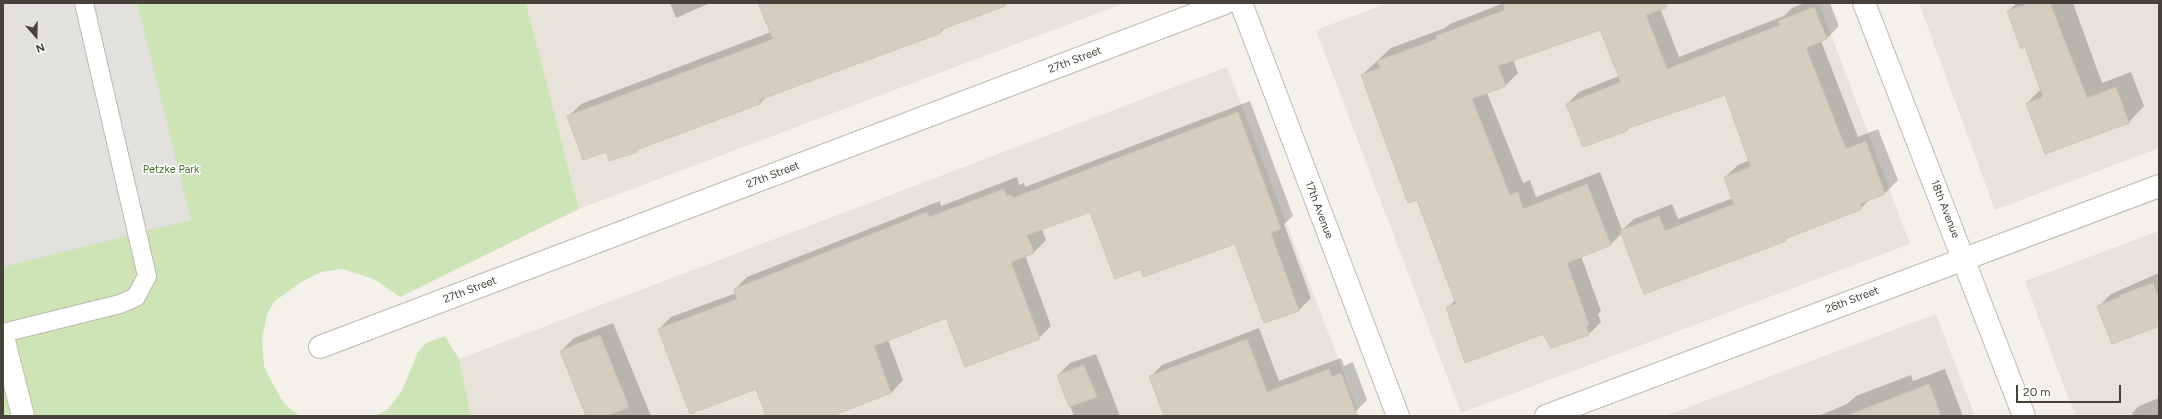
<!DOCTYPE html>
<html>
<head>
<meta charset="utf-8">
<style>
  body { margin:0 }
  #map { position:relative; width:2162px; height:419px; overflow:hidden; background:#f3f1ea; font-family:Figtree,sans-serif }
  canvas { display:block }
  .frame { position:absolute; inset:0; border:4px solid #474239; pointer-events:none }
  .north { position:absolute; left:16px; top:16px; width:40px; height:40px; -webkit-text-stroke:3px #fff; paint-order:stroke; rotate:160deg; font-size:11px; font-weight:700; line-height:16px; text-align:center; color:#474239 }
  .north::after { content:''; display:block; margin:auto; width:14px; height:18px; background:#474239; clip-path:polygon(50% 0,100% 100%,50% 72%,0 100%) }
  .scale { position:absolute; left:2016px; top:385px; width:105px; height:18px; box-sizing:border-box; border:2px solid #474239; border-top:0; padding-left:5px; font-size:12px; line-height:14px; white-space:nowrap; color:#474239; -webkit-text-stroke:3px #fff; paint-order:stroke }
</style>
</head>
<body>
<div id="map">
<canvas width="2162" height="419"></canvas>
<div class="frame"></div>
<div class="north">N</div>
<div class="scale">20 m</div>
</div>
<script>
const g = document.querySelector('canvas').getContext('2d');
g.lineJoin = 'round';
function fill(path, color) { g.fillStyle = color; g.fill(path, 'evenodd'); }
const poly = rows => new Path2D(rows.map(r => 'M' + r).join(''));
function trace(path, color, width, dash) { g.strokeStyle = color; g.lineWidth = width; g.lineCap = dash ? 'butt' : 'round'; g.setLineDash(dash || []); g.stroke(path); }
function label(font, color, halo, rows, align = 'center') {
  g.font = font + ' Figtree,sans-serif'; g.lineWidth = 3; g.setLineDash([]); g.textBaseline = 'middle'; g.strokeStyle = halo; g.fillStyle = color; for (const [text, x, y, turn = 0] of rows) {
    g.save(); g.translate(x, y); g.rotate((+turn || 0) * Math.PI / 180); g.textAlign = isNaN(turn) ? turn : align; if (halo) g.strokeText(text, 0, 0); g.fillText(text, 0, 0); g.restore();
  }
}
fill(poly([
  [526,3,1125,3,579,209],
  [1388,3,1819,3,1910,244,1461,413,1316,30],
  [1919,3,2159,3,2159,148,1995,210],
  [1227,67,1360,416,471,416,459,359],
  [2159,231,2159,416,2075,416,2025,281],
  [1936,314,1975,416,1665,416]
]), '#e7e3d9');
fill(poly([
  [3,3,526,3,579,209,400,297,374,279,342,269,321,272,301,282,275,301,267,314,262,339,264,366,275,388,285,405,300,416,3,416],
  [445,336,459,359,471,416,375,416,388,409,402,391,418,352,426,343]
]), '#cde4b7');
fill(poly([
  [3,3,137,3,191,220,3,267]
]), '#e2e1de');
fill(poly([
  [670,3,710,3,676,18],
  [759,3,1010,3,946,27,940,33,767,96,760,103,610,160,606,151,568,117,581,104,771,32],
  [1504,3,1658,3,1679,57,1784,16,1792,8,1805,3,1830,3,1839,26,1826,39,1821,41,1858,137,1878,129,1898,180,1885,193,1871,198,1861,208,1789,236,1785,240,1622,233,1610,245,1581,256,1601,311,1598,314,1601,322,1589,334,1544,332,1448,308,1456,299,1418,199,1362,75,1391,48,1445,28,1450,24],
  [1601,29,1619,76,1579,92,1567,104,1627,130,1630,127,1726,94,1750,160,1738,165,1725,177,1733,198,1678,219,1672,204,1634,219,1622,230,1600,172,1536,197,1530,180,1523,183,1487,93,1506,85,1518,73,1513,59],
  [2017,3,2073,3,2102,83,2131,72,2144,106,2129,122,2027,103,2041,89,2025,46,2008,11],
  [1250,101,1293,216,1284,224,1311,298,1299,310,1265,322,1236,242,1141,268,1090,210,1042,229,1046,240,1034,252,1025,255,1051,326,1039,338,947,317,888,340,903,380,891,393,829,416,767,416,757,388,659,329,671,317,736,293,735,289,747,277,940,201,941,206,1017,177,1019,185,1024,183,1025,187],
  [2159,273,2159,326,2098,307,2111,294],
  [613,323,651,416,587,416,561,351,574,338],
  [1259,328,1279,381,1341,358,1344,366,1353,362,1367,400,1355,412,1344,416,1165,416,1150,377,1162,365],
  [1096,354,1120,416,1074,416,1058,375,1070,363],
  [1945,369,1963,416,1818,416,1847,404,1856,396,1911,375,1913,381],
  [2159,398,2159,416,2133,416,2132,413,2139,406]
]), '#0003');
const building = poly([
  [758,3,1004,3,1005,6,940,30,941,33,759,100,760,104,636,150,637,152,609,161,606,152,583,160,567,116,773,39,758,3],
  [1503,3,1666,3,1666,8,1646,15,1667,69,1780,25,1778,21,1814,7,1827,39,1806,48,1846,149,1866,141,1885,194,1860,204,1862,209,1785,239,1786,241,1644,294,1620,231,1659,216,1665,231,1734,204,1724,177,1751,167,1725,95,1626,129,1627,131,1583,147,1566,104,1621,82,1600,30,1498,66,1506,86,1472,99,1510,195,1518,192,1523,209,1587,184,1611,245,1567,263,1589,325,1586,326,1589,335,1551,348,1543,334,1465,363,1446,307,1456,304,1417,200,1408,203,1361,75,1380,68,1377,61,1437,39,1436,36,1505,10,1503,3],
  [2030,3,2050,3,2087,98,2116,87,2129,123,2045,154,2026,103,2043,97,2025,47,2021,49,2007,11,2030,3],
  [1238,112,1281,229,1271,233,1299,311,1264,323,1235,244,1143,277,1141,269,1115,279,1090,212,1027,235,1034,253,1011,262,1040,339,965,367,946,318,874,346,891,393,832,416,766,416,756,389,690,414,658,329,737,299,734,289,927,212,929,217,1004,189,1007,196,1012,195,1013,198,1238,112],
  [2153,283,2159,298,2159,326,2112,344,2097,306,2120,297,2120,295,2153,283],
  [600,335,629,407,606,416,586,416,560,351,600,335],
  [1247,339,1267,392,1329,369,1332,377,1341,373,1357,416,1164,416,1149,376,1247,339],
  [1084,365,1097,397,1069,407,1057,375,1084,365],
  [1929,384,1941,416,1851,416,1851,414,1929,384]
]);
fill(building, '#d4cdc0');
trace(building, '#cec5b4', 1);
const service = poly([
  [3,333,120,304,136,297,147,276,84,3]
]);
const minor = poly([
  [1241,3,1398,416],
  [1864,3,2024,416],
  [3,337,23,416],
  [320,347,1225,3],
  [1546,416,2159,186]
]);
trace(service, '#beb9ad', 20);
trace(minor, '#beb9ad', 24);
trace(service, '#fff', 18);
trace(minor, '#fff', 22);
label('11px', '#474239', '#fff', [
  ["27th Street",1075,60,-21],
  ["27th Street",773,175,-21],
  ["18th Avenue",1945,209,69],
  ["17th Avenue",1319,210,69],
  ["27th Street",470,290,-21],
  ["26th Street",1852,300,-21]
]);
label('11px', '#477331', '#fff', [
  ["Petzke Park",171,170]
]);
</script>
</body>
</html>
